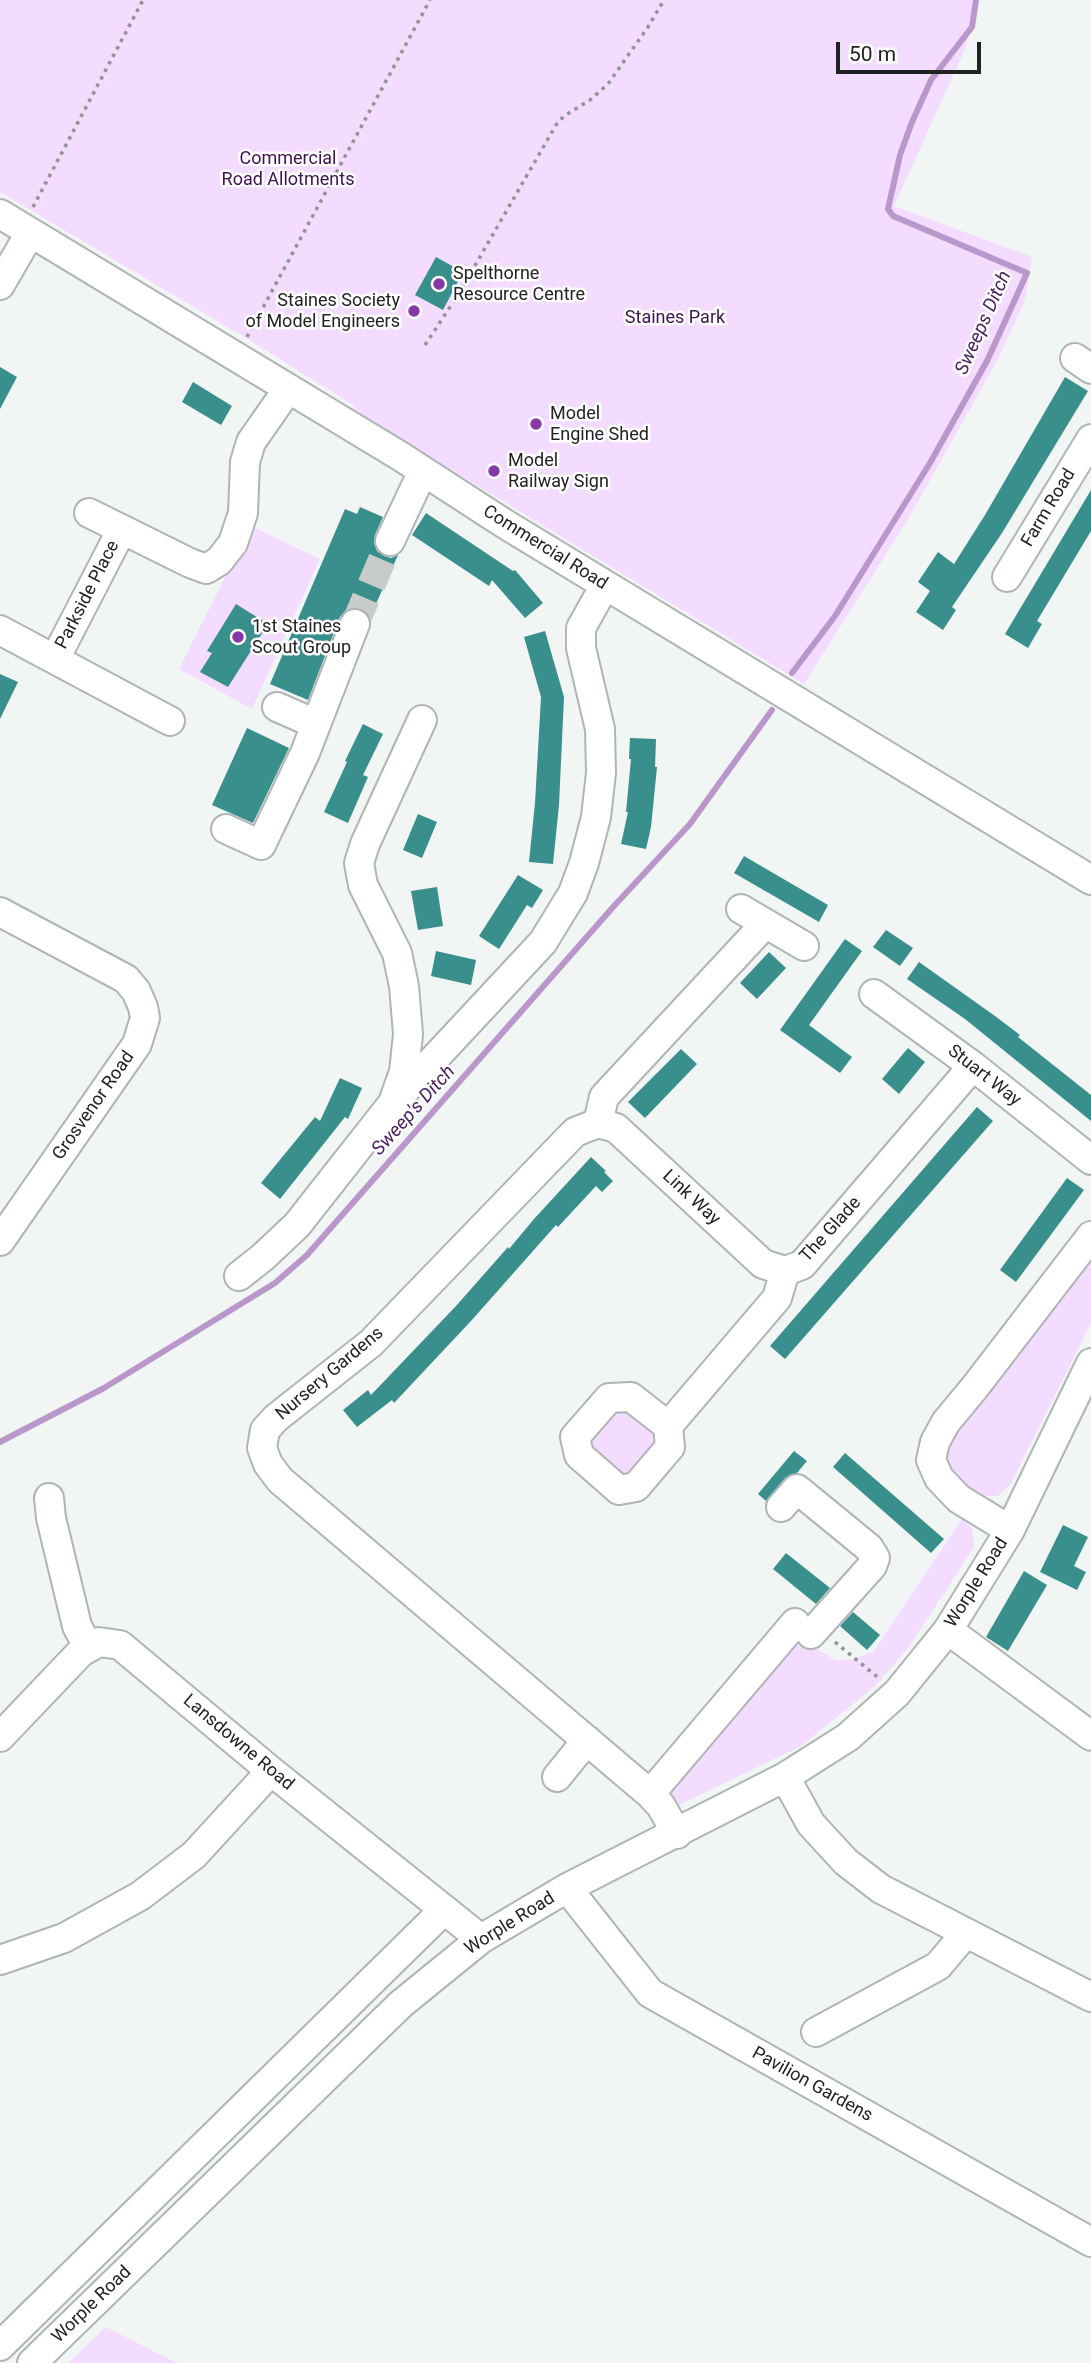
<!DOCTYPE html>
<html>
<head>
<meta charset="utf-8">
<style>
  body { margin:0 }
  #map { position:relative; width:1091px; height:2363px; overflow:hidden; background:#f1f6f5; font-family:Roboto,sans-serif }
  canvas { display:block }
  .scale { position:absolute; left:836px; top:42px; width:145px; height:32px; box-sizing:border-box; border:4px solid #212323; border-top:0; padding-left:9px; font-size:21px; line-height:24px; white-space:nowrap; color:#212323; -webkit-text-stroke:5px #fff; paint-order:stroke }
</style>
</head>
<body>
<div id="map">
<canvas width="1091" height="2363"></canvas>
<div class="scale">50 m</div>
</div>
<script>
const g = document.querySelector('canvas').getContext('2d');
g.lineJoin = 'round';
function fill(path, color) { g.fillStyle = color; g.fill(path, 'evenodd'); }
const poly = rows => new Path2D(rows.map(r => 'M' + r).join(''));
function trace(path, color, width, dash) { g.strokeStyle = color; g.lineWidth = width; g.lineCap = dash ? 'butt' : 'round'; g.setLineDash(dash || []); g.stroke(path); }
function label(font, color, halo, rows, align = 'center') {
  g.font = font + ' Roboto,sans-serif'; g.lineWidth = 5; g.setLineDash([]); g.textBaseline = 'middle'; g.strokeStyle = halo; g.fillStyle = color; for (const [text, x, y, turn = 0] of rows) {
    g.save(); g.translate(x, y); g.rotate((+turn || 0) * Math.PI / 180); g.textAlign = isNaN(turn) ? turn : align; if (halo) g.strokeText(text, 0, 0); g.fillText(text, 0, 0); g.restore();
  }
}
fill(poly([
  [0,0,974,0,966,47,894,206,1032,257,1025,300,998,359,907,521,804,684,361,415,354,410,355,406,246,338,0,192],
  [251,526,320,559,252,709,179,669],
  [1091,1240,1091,1323,1010,1485,998,1496,983,1496,944,1470,942,1440],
  [611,1406,631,1407,662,1442,637,1476,616,1478,588,1453,588,1434],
  [962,1519,972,1528,974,1547,909,1647,875,1686,801,1746,677,1806,666,1792,798,1637,835,1660,853,1659,874,1651],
  [106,2327,177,2363,68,2363]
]), '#f3dcff');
trace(poly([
  [792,673,835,616,930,463,987,361,1027,273,893,216,888,209,900,155,912,122,931,80,972,27,976,0],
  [0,1442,104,1388,275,1283,307,1255,614,906,690,824,772,710]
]), '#b997cb', 6);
fill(poly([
  [436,257,463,272,443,310,415,295],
  [0,367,17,377,0,409],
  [1065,377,1088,391,1002,533,952,607,956,610,943,630,916,612,930,591,918,582,938,552,954,564,985,515],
  [193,382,232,406,221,425,182,402],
  [1091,490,1091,531,1037,621,1042,624,1028,648,1005,634],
  [360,507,383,517,375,535,374,543,377,551,384,556,391,558,398,555,370,617,362,609,353,608,345,611,340,617,308,700,270,684,345,509,357,514],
  [426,513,513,571,515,570,543,603,525,618,492,580,489,586,412,535],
  [236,604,268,624,228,687,200,672,212,653,207,651],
  [545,631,564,697,559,805,553,864,529,862,535,803,541,697,524,637],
  [0,674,18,682,0,719],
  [363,724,383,734,363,775,368,777,348,823,324,812,347,762,345,761],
  [247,728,289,748,253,823,212,805],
  [630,738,656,739,655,767,657,767,651,827,646,849,621,844,628,812,626,812,631,759,629,759],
  [418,814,437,822,422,858,403,850],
  [744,856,828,905,819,922,734,873],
  [518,875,543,890,532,908,527,905,499,949,479,936],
  [437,887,443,926,418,930,411,891],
  [886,930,913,948,900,966,873,947],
  [845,939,862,951,809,1025,852,1057,840,1073,780,1030],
  [436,951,476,960,471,985,431,976],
  [769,952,786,968,757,999,740,983],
  [919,962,995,1016,1020,1035,1018,1037,1091,1095,1091,1121,965,1019,907,979],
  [908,1048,925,1062,899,1094,882,1079],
  [681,1049,697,1064,645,1118,628,1102],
  [340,1078,362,1088,348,1119,345,1117,280,1199,261,1183,315,1117,320,1121],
  [977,1107,993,1121,785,1359,770,1346],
  [591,1157,606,1171,604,1172,613,1181,602,1192,596,1186,558,1227,556,1225,471,1321,394,1403,392,1400,357,1427,343,1410,368,1390,371,1395,456,1306,508,1247,509,1249,534,1219],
  [1067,1178,1084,1190,1016,1282,1000,1270],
  [794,1451,807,1461,797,1473,785,1478,766,1501,758,1494],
  [845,1453,944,1539,931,1553,833,1467],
  [1063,1525,1088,1537,1074,1566,1086,1572,1077,1590,1040,1572],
  [786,1553,830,1588,816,1604,773,1569],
  [1024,1571,1047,1585,1008,1651,986,1637],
  [853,1612,880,1635,867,1650,840,1626]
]), '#388f8c');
trace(poly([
  [355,624,390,541]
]), '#c7cccb', 28, [28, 14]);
const minor = poly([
  [0,214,400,456,505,524,1091,880],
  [0,285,30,233],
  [1075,358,1091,369],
  [89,513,190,563,206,569,219,561,233,543,243,513,245,462,251,442,288,389],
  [390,541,423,471],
  [1007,577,1091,439],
  [0,630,170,721],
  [55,659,121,531],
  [277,707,316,724],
  [226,829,261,845,305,753,355,624],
  [741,909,804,946],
  [0,912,126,979,136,991,143,1007,145,1018,137,1044,0,1241],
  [874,994,973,1066,1091,1160],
  [395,1097,404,1072,408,1034,404,986,397,953,363,885,359,863,365,844,422,720],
  [598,1123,616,1128,763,1264,785,1271],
  [239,1276,263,1257,297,1225,393,1103,543,942,573,893,584,863,596,817,601,773,600,729,581,648,581,628,605,585],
  [668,1426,631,1397,609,1398,575,1437,579,1455,619,1490,636,1487,670,1447,668,1426,777,1298,785,1271,802,1265,973,1066],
  [49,1498,51,1518,77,1626,88,1647],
  [781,1507,797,1489,869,1548,875,1558,872,1566,811,1634],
  [1010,1530,959,1499,939,1478,931,1460,935,1442,946,1422,975,1387,1091,1236],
  [948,1630,1091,1736],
  [0,1737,81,1652,99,1642,120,1645,271,1771,481,1939],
  [557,1777,587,1740],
  [785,1777,811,1824,846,1862,881,1889,1091,1997],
  [650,1794,795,1623],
  [677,1834,661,1806,650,1794,280,1480,268,1464,262,1448,265,1430,276,1418,371,1343,575,1132,598,1123,604,1097,765,924],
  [567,1888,650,1993,1091,2242],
  [0,1960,64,1938,140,1896,194,1855,271,1771],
  [816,2032,938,1966,965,1934],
  [0,2346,444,1910],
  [32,2363,401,2004,481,1939,567,1888,785,1777,848,1737,897,1693,948,1630,1010,1530,1091,1363]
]);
trace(minor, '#afb4b4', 32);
trace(poly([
  [33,207,143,0],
  [247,337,430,0],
  [425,345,458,295,556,125,564,116,590,100,608,84,648,27,664,0],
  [835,1642,881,1680]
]), '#909493', 3.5, [3.5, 5]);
trace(minor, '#fff', 28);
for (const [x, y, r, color] of [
  [439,284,7,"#8638a8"],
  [414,311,7,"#8638a8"],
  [536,424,7,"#8638a8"],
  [494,471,7,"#8638a8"],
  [238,637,7,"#8638a8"]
]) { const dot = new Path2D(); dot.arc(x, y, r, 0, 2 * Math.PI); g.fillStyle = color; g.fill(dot); trace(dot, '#fff', 2.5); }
label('18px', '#3f1251', '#fff', [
  ["Commercial",288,159],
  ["Road Allotments",288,180],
  ["Staines Park",675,318]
]);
label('18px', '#212323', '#fff', [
  ["Spelthorne",453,274],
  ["Resource Centre",453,295],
  ["Staines Society",400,301,"right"],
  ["of Model Engineers",400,322,"right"],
  ["Model",550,414],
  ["Engine Shed",550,435],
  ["Model",508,461],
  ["Railway Sign",508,482],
  ["1st Staines",252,627],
  ["Scout Group",252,648]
], 'left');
label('18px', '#212323', '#fff', [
  ["Farm Road",1049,508,-59],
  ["Commercial Road",545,548,32],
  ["Parkside Place",88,595,-63],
  ["Stuart Way",984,1076,38],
  ["Grosvenor Road",94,1106,-55],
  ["Link Way",691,1198,43],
  ["The Glade",831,1230,-48],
  ["Nursery Gardens",330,1374,-40],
  ["Worple Road",977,1583,-58],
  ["Lansdowne Road",238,1743,40],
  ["Worple Road",510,1924,-32],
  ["Pavilion Gardens",812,2085,29],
  ["Worple Road",92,2305,-44]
]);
label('italic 19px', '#4c2160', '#fff', [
  ["Sweeps Ditch",984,323,-66],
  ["Sweep's Ditch",414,1111,-48]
]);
</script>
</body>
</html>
